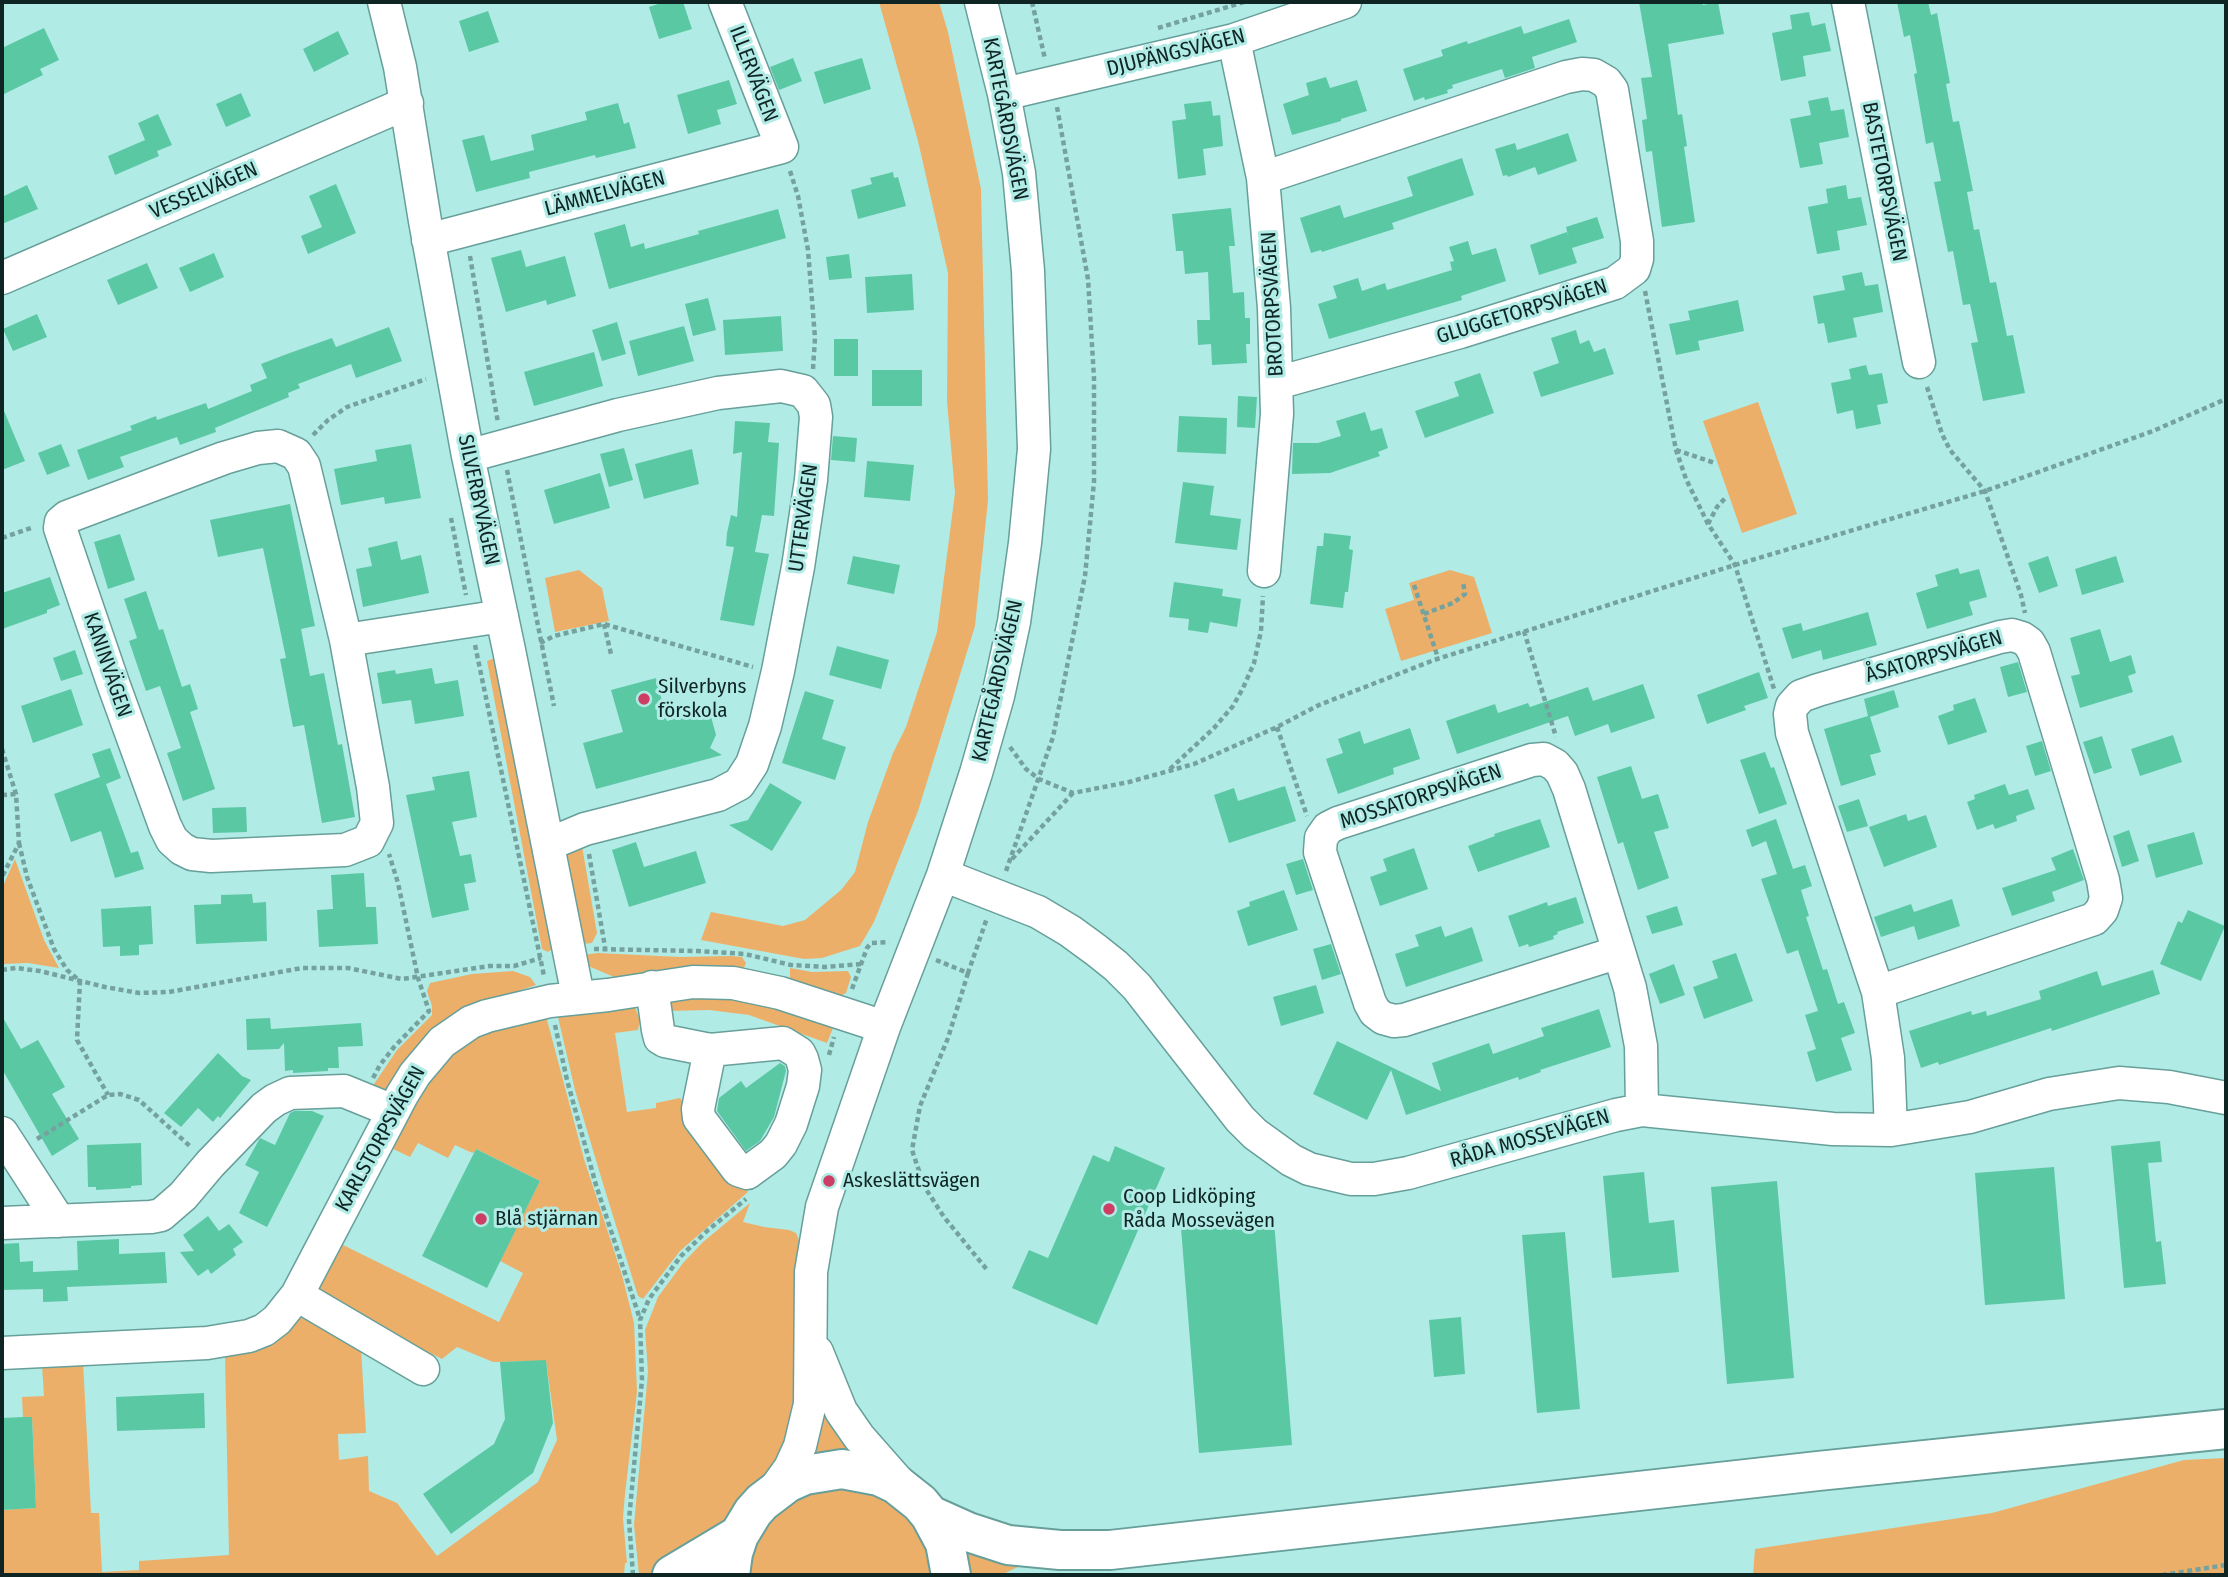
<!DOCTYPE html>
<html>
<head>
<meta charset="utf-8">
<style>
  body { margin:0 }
  #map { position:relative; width:2228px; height:1577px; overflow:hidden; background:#b1ebe6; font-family:"Fira Sans Condensed",sans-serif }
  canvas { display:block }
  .frame { position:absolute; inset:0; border:4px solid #0e2524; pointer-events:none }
</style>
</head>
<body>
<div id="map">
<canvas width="2228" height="1577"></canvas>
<div class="frame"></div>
</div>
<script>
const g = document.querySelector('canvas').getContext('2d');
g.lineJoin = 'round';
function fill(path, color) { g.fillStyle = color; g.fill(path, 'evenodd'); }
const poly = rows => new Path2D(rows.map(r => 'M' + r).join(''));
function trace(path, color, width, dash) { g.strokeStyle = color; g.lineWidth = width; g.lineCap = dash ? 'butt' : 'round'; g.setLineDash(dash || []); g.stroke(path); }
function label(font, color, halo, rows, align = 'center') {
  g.font = font + ' "Fira Sans Condensed",sans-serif'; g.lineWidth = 6; g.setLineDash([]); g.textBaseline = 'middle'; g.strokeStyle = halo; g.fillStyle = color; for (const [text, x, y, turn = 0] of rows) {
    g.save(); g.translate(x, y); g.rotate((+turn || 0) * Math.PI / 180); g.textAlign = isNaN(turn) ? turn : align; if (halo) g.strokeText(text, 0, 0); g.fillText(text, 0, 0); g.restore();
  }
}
fill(poly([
  [879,2,939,2,948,32,981,189,988,500,975,626,918,811,874,922,860,946,822,958,804,959,701,940,711,912,783,926,805,920,841,890,855,872,868,822,893,753,906,727,937,632,955,493,947,401,948,273,918,141],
  [1758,402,1797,514,1742,533,1703,421],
  [579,570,602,588,609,621,555,632,545,578],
  [1450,570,1474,577,1492,633,1401,661,1385,609,1414,600,1409,583],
  [495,658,555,947,548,952,542,949,487,661],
  [582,846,597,933,592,943,582,944,565,856,567,851],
  [15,859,44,940,59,968,28,963,2,964,2,888],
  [598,953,680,957,731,956,742,957,746,963,743,970,614,977,586,965,583,955],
  [790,968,812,972,848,971,851,977,846,993,840,996,790,980],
  [513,971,530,977,536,985,500,997,383,1097,368,1093,397,1050,432,1015,432,1006,427,991,430,983,472,974],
  [721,994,795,1011,833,1028,827,1043,749,1015,709,1010,668,1011,671,996],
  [632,1000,640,1020,638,1030,615,1033,627,1112,656,1108,656,1103,680,1098,748,1192,680,1251,643,1299,638,1296,604,1187,575,1090,557,1013],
  [546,1016,584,1159,622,1275,634,1323,637,1392,625,1494,623,1518,627,1563,625,1563,624,1575,2,1575,2,1510,36,1508,32,1417,23,1417,22,1397,44,1396,42,1365,83,1362,91,1513,99,1513,102,1572,139,1570,139,1561,229,1555,225,1355,299,1318,308,1319,361,1348,366,1433,338,1434,339,1460,368,1456,369,1491,397,1503,437,1556,538,1482,557,1440,546,1361,493,1362,457,1347,442,1359,334,1305,323,1296,316,1282,337,1242,499,1322,523,1273,500,1261,540,1181,476,1149,474,1153,470,1152,455,1145,448,1158,418,1143,410,1157,387,1146,425,1077,469,1037],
  [750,1203,743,1222,764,1227,789,1230,796,1233,799,1240,796,1299,800,1404,778,1462,734,1517,669,1567,648,1575,639,1575,634,1525,648,1372,645,1330,658,1297,683,1263,703,1242],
  [821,1404,856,1451,803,1461],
  [2226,1458,2226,1575,1753,1575,1755,1549,1992,1513,2184,1460],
  [842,1480,909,1507,941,1575,742,1575,742,1571,775,1506],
  [957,1540,1019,1560,1020,1566,1001,1575,964,1575]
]), '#ecaf69');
fill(poly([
  [664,2,683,2,692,29,659,39,649,7],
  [1639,2,1702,2,1703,5,1718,2,1724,34,1668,44,1678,115,1682,114,1687,146,1684,147,1695,222,1662,227,1652,151,1646,152,1642,120,1647,119,1641,78,1652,77],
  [1897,2,1928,2,1931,15,1937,13,1950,83,1946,84,1953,122,1959,121,1973,191,1967,192,1974,230,1979,229,1990,283,1996,282,2007,336,2013,335,2025,393,1983,401,1971,343,1978,342,1970,304,1963,305,1953,251,1948,252,1934,182,1941,181,1933,142,1926,144,1914,74,1917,73,1910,35,1904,37],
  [488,11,499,42,469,52,459,21],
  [1809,12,1812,26,1825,23,1831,51,1803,56,1806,76,1781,81,1772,33,1792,29,1790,15],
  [1569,19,1577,42,1532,57,1535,68,1505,78,1502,69,1452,85,1453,88,1447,90,1448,93,1425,100,1424,97,1414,101,1403,69,1443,56,1441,50,1467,41,1468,44,1521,26,1524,34],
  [44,28,59,60,40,69,43,75,2,95,2,48],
  [338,31,349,54,314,72,303,49],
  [793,58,802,81,779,90,770,67],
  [862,58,871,89,824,104,814,72],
  [1326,77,1330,88,1357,80,1367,111,1341,119,1341,121,1292,135,1283,104,1309,95,1306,83],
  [729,80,737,104,717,110,721,124,688,134,677,95],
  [241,93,251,116,226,127,216,104],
  [1828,97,1831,111,1844,109,1849,137,1819,143,1823,164,1800,168,1790,119,1811,115,1808,101],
  [1211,101,1213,116,1220,115,1223,146,1203,149,1206,175,1178,179,1172,121,1186,119,1184,104],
  [618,103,624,124,629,122,636,148,596,158,595,155,529,172,530,178,476,192,462,140,484,135,491,161,534,150,531,135,587,120,585,112],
  [158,114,172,145,157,151,159,156,115,175,108,156,145,140,138,123],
  [1568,133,1577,161,1538,175,1535,167,1508,177,1507,175,1503,176,1495,149,1515,143,1517,150],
  [1462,158,1474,195,1392,223,1394,229,1322,252,1321,250,1311,253,1300,218,1340,205,1344,218,1413,196,1407,177],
  [893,172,894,178,898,177,906,206,858,219,851,190,872,184,870,178],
  [336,184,356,233,308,254,301,236,322,227,309,196],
  [27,185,38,209,2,224,2,197],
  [1846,185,1848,199,1861,197,1867,225,1837,231,1840,250,1817,254,1808,207,1828,203,1826,189],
  [1231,208,1235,246,1229,246,1233,293,1244,292,1245,318,1250,318,1250,344,1246,344,1247,363,1212,365,1211,344,1198,345,1197,320,1210,320,1208,272,1185,274,1183,251,1176,251,1172,214],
  [778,209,786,238,609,289,594,233,625,224,631,247,644,243,645,249,699,234,698,231],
  [1597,217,1604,238,1572,248,1577,263,1539,275,1530,245,1567,232,1569,239,1566,227],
  [1468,241,1472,255,1496,248,1506,281,1461,296,1462,300,1329,339,1318,304,1337,298,1333,286,1358,278,1362,291,1385,283,1387,290,1452,270,1450,262,1454,261,1449,247],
  [521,250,526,267,565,256,576,296,547,305,546,300,506,312,491,258],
  [214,253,224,277,190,292,179,268],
  [849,254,852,278,829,280,826,257],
  [147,263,158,288,118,305,107,280],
  [1862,272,1865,286,1878,284,1883,312,1853,318,1857,337,1828,343,1824,323,1818,324,1813,296,1845,290,1842,276],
  [912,274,914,310,867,313,865,277],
  [708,298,716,330,693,336,685,304],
  [1738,300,1744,331,1698,341,1700,350,1676,355,1669,324,1690,320,1688,311],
  [37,314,47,337,13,351,3,329],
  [781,316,783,351,725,355,723,320],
  [617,322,626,354,602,361,592,330],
  [684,326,694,361,638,376,629,341],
  [389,327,402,361,356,378,351,364,298,384,300,388,288,393,289,397,215,428,216,432,180,445,177,437,120,457,124,467,88,480,77,450,132,430,130,426,156,416,157,420,206,403,208,409,252,391,250,385,267,378,261,364,287,354,332,338,336,347],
  [1576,330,1580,344,1589,340,1594,352,1605,348,1614,374,1541,397,1533,372,1559,363,1551,338],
  [834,339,858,339,858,376,834,376],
  [594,352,603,386,534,406,524,372],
  [1866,365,1869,375,1882,373,1888,403,1877,405,1881,424,1856,429,1853,410,1837,414,1831,383,1851,379,1849,369],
  [872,370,922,370,922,406,872,406],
  [1480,373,1494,413,1425,438,1415,411,1459,396,1454,382],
  [1238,396,1257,397,1255,428,1237,427],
  [2,406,25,461,2,470],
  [1365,412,1371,431,1382,428,1388,448,1378,452,1380,456,1330,473,1292,474,1293,443,1318,443,1341,436,1336,421],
  [1179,416,1227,418,1226,454,1177,452],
  [735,421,770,423,768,442,779,443,774,516,762,515,755,552,769,554,754,626,720,620,734,547,726,546,727,533,731,515,737,517,742,452,733,454],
  [833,436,857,438,855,462,831,460],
  [61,444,70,466,47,475,38,453],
  [411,444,421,498,385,504,384,497,341,505,334,469,377,461,375,450],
  [624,448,633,480,609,487,600,454],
  [692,449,699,484,644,499,635,464],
  [867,461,914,465,910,501,864,497],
  [600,473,610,508,554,524,544,490],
  [1183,482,1214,486,1210,515,1241,519,1237,550,1175,543],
  [290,504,315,626,301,629,310,676,324,673,338,745,342,744,355,817,322,823,304,725,293,727,280,659,286,658,263,548,218,557,210,520],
  [1324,533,1351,536,1349,549,1353,550,1348,592,1345,592,1343,608,1310,604,1317,546,1323,546],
  [120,534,135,580,108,589,94,542],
  [397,541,401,560,421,555,429,593,363,607,356,569,372,566,368,548],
  [853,556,900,565,894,594,847,584],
  [2048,556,2058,586,2039,593,2028,563],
  [2116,556,2124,582,2082,595,2075,569],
  [1958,568,1960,574,1979,569,1987,597,1969,602,1973,615,1927,629,1916,593,1938,586,1935,575],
  [50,577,60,605,47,610,47,613,2,629,2,593],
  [1174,582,1223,589,1222,596,1241,599,1237,627,1210,622,1208,633,1188,630,1189,619,1169,617],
  [146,591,159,630,163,629,182,687,190,684,198,709,190,712,215,789,183,801,167,753,181,748,160,686,146,691,129,641,137,638,124,599],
  [1868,612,1877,645,1823,660,1821,650,1792,659,1782,628,1801,623,1803,631],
  [2100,629,2110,662,2131,655,2136,673,2128,676,2133,692,2080,708,2071,676,2080,674,2070,638],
  [837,646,889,660,881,689,829,675],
  [75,650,83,674,61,681,53,658],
  [2018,662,2027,692,2008,697,2000,667],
  [432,668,435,684,458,680,464,716,415,724,411,700,382,704,377,673,395,670,396,674],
  [1759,672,1768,698,1744,706,1746,710,1707,724,1697,695],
  [656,678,667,721,709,709,716,735,710,748,722,755,596,789,583,743,623,732,611,690],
  [1643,684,1655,718,1611,733,1608,724,1575,736,1568,716,1457,754,1446,721,1495,704,1498,713,1528,703,1530,707,1588,687,1593,701],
  [71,689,83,725,33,743,21,706],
  [1894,690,1899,707,1870,717,1881,752,1870,755,1876,775,1841,786,1824,729,1868,716,1864,699],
  [805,691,834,700,822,739,846,747,835,780,782,763],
  [1975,698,1987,732,1948,745,1938,716,1954,710,1953,705],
  [1410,728,1420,759,1393,768,1394,774,1338,794,1326,759,1343,753,1338,739,1360,731,1364,744],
  [2173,735,2182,762,2140,776,2131,749],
  [2102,736,2112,768,2094,774,2083,742],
  [2042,741,2051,771,2035,776,2026,746],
  [110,748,121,778,106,784,131,853,138,851,144,869,115,878,101,831,71,842,54,794,100,777,92,754],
  [1765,752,1771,768,1774,767,1787,804,1759,814,1740,760],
  [1631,766,1642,799,1658,794,1669,828,1654,832,1669,878,1638,890,1623,842,1618,844,1597,777],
  [469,771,477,817,452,822,460,856,471,854,476,882,464,884,469,910,432,918,406,795,435,790,432,777],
  [770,783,802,802,772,851,729,825,748,820],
  [2005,784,2009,795,2028,789,2035,809,2016,816,2017,821,1995,829,1993,824,1977,830,1967,802,1975,799,1974,795],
  [1285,786,1296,821,1229,843,1214,795,1234,788,1238,801],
  [1859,799,1868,826,1847,832,1838,806],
  [246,807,247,832,213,833,212,808],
  [1906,814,1908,821,1926,815,1937,847,1884,867,1869,827],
  [1540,819,1550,847,1478,872,1468,846,1495,836,1494,834],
  [1776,819,1793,869,1805,865,1812,886,1801,890,1809,916,1806,917,1823,970,1827,969,1838,1004,1844,1002,1855,1033,1841,1038,1852,1070,1816,1082,1807,1052,1816,1049,1805,1015,1818,1011,1798,950,1787,954,1761,879,1777,874,1766,841,1752,847,1746,830],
  [2129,830,2139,861,2122,867,2113,836],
  [2194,832,2203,864,2156,878,2147,845],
  [636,842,644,867,696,851,706,883,629,907,612,850],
  [1414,848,1428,889,1380,906,1370,877,1387,871,1383,859],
  [2073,849,2084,880,2052,892,2055,901,2012,916,2002,888,2056,870,2051,858],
  [1303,859,1313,890,1296,895,1286,864],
  [364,873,366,907,376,907,378,944,319,947,317,910,333,909,331,875],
  [1284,890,1298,930,1248,946,1237,911,1250,906,1249,902],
  [252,894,253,903,266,902,267,941,196,944,194,905,221,904,221,895],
  [1576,897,1584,923,1557,932,1558,934,1553,936,1554,939,1529,947,1528,944,1519,947,1508,916,1547,902,1548,906],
  [1952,899,1960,926,1918,940,1914,926,1881,937,1874,917,1911,904,1914,912],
  [151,906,153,944,139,945,139,955,120,956,120,946,103,947,101,909],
  [1677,906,1683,925,1652,934,1646,916],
  [2188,910,2225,926,2201,981,2160,964,2178,921,2182,923],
  [1441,926,1445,937,1472,927,1483,961,1406,987,1395,954,1419,946,1415,935],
  [1331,944,1341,974,1322,980,1313,949],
  [1736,953,1753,1001,1704,1019,1693,987,1718,978,1712,961],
  [1674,964,1685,995,1660,1004,1649,974],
  [2153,970,2160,994,2052,1031,2051,1028,1939,1065,1938,1062,1921,1068,1909,1031,1971,1011,1972,1015,1986,1011,1987,1016,2041,999,2039,991,2097,971,2102,986],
  [1316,985,1324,1013,1281,1026,1273,997],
  [1599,1009,1611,1047,1540,1070,1541,1072,1519,1080,1518,1077,1406,1115,1391,1070,1367,1120,1313,1094,1337,1041,1441,1091,1432,1063,1489,1043,1493,1054,1544,1036,1541,1028],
  [2,1016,21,1049,38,1040,65,1087,52,1094,79,1139,52,1156,2,1069],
  [270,1018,271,1029,361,1023,363,1046,338,1047,339,1068,328,1068,328,1071,293,1073,293,1070,285,1071,284,1043,279,1049,247,1050,246,1019],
  [218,1053,242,1076,251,1080,220,1118,218,1116,213,1122,198,1108,181,1127,164,1113],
  [780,1063,785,1066,786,1071,774,1117,760,1141,746,1151,717,1111,719,1098,741,1081,746,1088],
  [294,1111,312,1111,324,1116,267,1227,239,1213,259,1172,245,1165,260,1138,275,1145,290,1113],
  [2160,1141,2162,1162,2148,1163,2156,1242,2161,1241,2166,1284,2124,1288,2111,1146],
  [141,1143,142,1185,131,1186,131,1188,96,1190,96,1187,88,1187,87,1145],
  [1115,1146,1165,1168,1097,1325,1012,1288,1029,1250,1048,1258,1093,1155,1109,1162],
  [476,1149,540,1181,487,1288,422,1256],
  [2054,1167,2065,1299,1985,1305,1975,1173],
  [1644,1172,1649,1223,1674,1220,1679,1272,1612,1278,1603,1176],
  [1777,1181,1794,1378,1727,1384,1711,1187],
  [208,1216,219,1231,229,1224,243,1242,233,1249,236,1255,211,1274,208,1269,198,1276,180,1252,194,1251,183,1235],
  [1274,1221,1292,1445,1199,1453,1181,1228],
  [1565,1232,1580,1409,1537,1413,1522,1235],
  [119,1239,119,1254,165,1252,167,1283,67,1287,68,1301,43,1302,43,1289,2,1290,2,1244,19,1243,20,1262,33,1261,33,1272,78,1270,77,1241],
  [1461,1317,1465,1374,1434,1377,1429,1320],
  [546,1360,553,1423,533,1473,451,1534,423,1494,494,1444,505,1419,500,1362],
  [204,1393,205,1428,117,1431,116,1397],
  [23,1417,32,1417,36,1508,2,1510,2,1418]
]), '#5bc8a4');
const minor = poly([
  [384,2,400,67,425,221,468,456,509,650,578,996],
  [1848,2,1919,362],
  [1234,40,1263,178,1274,308,1277,414,1264,571],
  [1004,94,1234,40,1345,2],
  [1263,178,1566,77,1582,74,1594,75,1606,82,1612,90,1637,241,1637,259,1634,269,1615,283,1460,332,1277,383],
  [428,240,782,147,725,2],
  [2,278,407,103],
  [468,456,618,415,718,393,781,386,803,391,814,405,816,417,811,480,798,567,778,671,765,726,752,764,739,784,718,795,585,829,549,844],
  [346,640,373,787,377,823,368,841,345,850,211,856,192,854,182,849,172,840,165,826,113,683,60,528,61,522,67,517,224,458,258,448,278,446,296,454,304,466,346,640,502,616],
  [943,875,1038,912,1070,931,1096,950,1116,966,1137,987,1240,1119,1255,1134,1291,1160,1309,1169,1351,1179,1374,1179,1408,1173,1616,1115,1642,1110,1833,1129,1891,1130,1970,1117,2049,1094,2119,1083,2169,1087,2226,1098],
  [1619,952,1404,1020,1394,1021,1383,1018,1375,1012,1370,1003,1320,852,1321,838,1328,828,1338,823,1532,760,1544,759,1555,765,1562,773,1569,789,1630,988,1641,1046,1642,1110],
  [652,987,658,1030,660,1038,665,1041,710,1050,783,1043,799,1053,802,1059,805,1070,803,1086,791,1124,781,1144,773,1154,747,1173,738,1170,699,1118,698,1109,710,1050],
  [1878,992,2094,919,2102,910,2106,898,2103,880,2034,652,2029,643,2022,638,2012,635,2000,637,1818,690,1801,696,1792,706,1790,714,1792,733,1878,992,1888,1058,1891,1130],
  [2,1133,59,1221],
  [2,1223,151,1217,161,1215,183,1196,210,1164,264,1108,275,1100,290,1093,344,1091,393,1111],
  [297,1295,423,1369],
  [817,1352,841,1411,859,1437,903,1487],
  [2,1353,207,1343,249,1336,264,1330,277,1320,297,1295,402,1095,415,1074,442,1042,471,1022,487,1016,550,1001,608,995,693,982,733,983,780,993,884,1027],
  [772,1493,790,1468,800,1446,810,1404,811,1272,822,1207,884,1027,943,875,976,773,998,696,1014,622,1025,543,1034,449,1028,271,1019,173,1004,94,981,2]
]);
const major = poly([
  [930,1515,968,1532,1008,1545,1060,1550,1110,1550,1818,1471,2226,1429],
  [672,1575,739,1535],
  [730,1575,733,1553,739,1535,753,1512,762,1502,787,1483,805,1475,842,1469,879,1476,896,1484,920,1503,930,1515,945,1543,951,1575]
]);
trace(minor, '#679f9a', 35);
trace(major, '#679f9a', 42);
trace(poly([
  [1032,2,1045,59],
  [1158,28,1244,2],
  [790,171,798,196,808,250,815,338,813,369],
  [470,256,498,423],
  [1645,291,1676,450,1686,479,1708,524,1735,565,1774,689],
  [1927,387,1942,434,1950,450,1985,491,2021,595,2025,613],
  [313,435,328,420,347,407,426,379],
  [1676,450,1715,463],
  [507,470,554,706],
  [451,518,466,595],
  [1708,524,1717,507,1727,496],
  [2,538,34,527],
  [1414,585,1438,658],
  [1424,614,1453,603,1465,594,1463,582],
  [604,624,611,654],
  [1524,631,1556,737],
  [540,643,554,636,604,624,753,667],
  [475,645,544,976],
  [1277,727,1307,816],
  [1010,747,1026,769,1039,779,1073,793,1129,782,1194,764,1277,727,1319,705,1434,660,1735,565,1985,491,2153,431,2226,399],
  [2,749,16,794,19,843,2,877],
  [1170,769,1214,728,1233,706,1243,688,1254,663,1261,631,1263,596],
  [2,795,16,794],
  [19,843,27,877,54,949,67,970,80,981,77,1040,108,1095],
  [589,854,605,947],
  [1012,859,1073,793],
  [1006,871,1053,737,1085,576,1094,482,1094,378,1088,279,1057,107],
  [594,949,698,951,745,954,791,965,825,967,861,964],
  [936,960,968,973,987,918],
  [2,970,16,968,40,971,105,987,139,993,169,992,302,968,348,968,402,979,489,966,514,966,541,958],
  [968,973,948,1038,920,1106,912,1150,924,1186,944,1217,988,1271],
  [852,989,867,948,871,943,889,942],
  [555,1025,567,1080,596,1185,640,1319],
  [829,1055,834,1037],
  [373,1078,380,1065,394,1047,429,1011,418,978,398,883,389,854],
  [37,1139,108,1095,120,1094,139,1100,192,1148],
  [633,1575,629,1520,642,1380,640,1320,649,1299,681,1256,707,1231,746,1199],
  [2162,1575,2226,1565]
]), '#75a29e', 4.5, [5, 3.5]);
trace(minor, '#fff', 32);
trace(major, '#fff', 38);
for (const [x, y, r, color] of [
  [644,699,7,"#cd3e65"],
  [829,1181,7,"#cd3e65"],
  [1109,1209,7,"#cd3e65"],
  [481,1219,7,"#cd3e65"]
]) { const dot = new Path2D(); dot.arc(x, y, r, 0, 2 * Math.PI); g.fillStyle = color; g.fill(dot); trace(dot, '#b1ebe6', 2.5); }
label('21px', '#0e2524', '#b1ebe6', [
  ["DJUPÄNGSVÄGEN",1176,53,-14],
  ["ILLERVÄGEN",753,74,69],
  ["KARTEGÅRDSVÄGEN",1005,119,79],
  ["BASTETORPSVÄGEN",1884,182,79],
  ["VESSELVÄGEN",204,191,-23],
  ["LÄMMELVÄGEN",605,194,-15],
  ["BROTORPSVÄGEN",1273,304,-93],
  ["GLUGGETORPSVÄGEN",1522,312,-17],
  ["SILVERBYVÄGEN",478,500,78],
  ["UTTERVÄGEN",804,518,-82],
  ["ÅSATORPSVÄGEN",1934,657,-16],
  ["KANINVÄGEN",107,665,71],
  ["KARTEGÅRDSVÄGEN",998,681,-77],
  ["MOSSATORPSVÄGEN",1421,797,-18],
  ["KARLSTORPSVÄGEN",381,1139,-61],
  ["RÅDA MOSSEVÄGEN",1530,1139,-16]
]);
label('21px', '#0e2524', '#b1ebe6', [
  ["Silverbyns",658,687],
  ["förskola",658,711],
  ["Askeslättsvägen",843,1181],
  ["Coop Lidköping",1123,1197],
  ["Råda Mossevägen",1123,1221],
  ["Blå stjärnan",495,1219]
], 'left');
</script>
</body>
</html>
